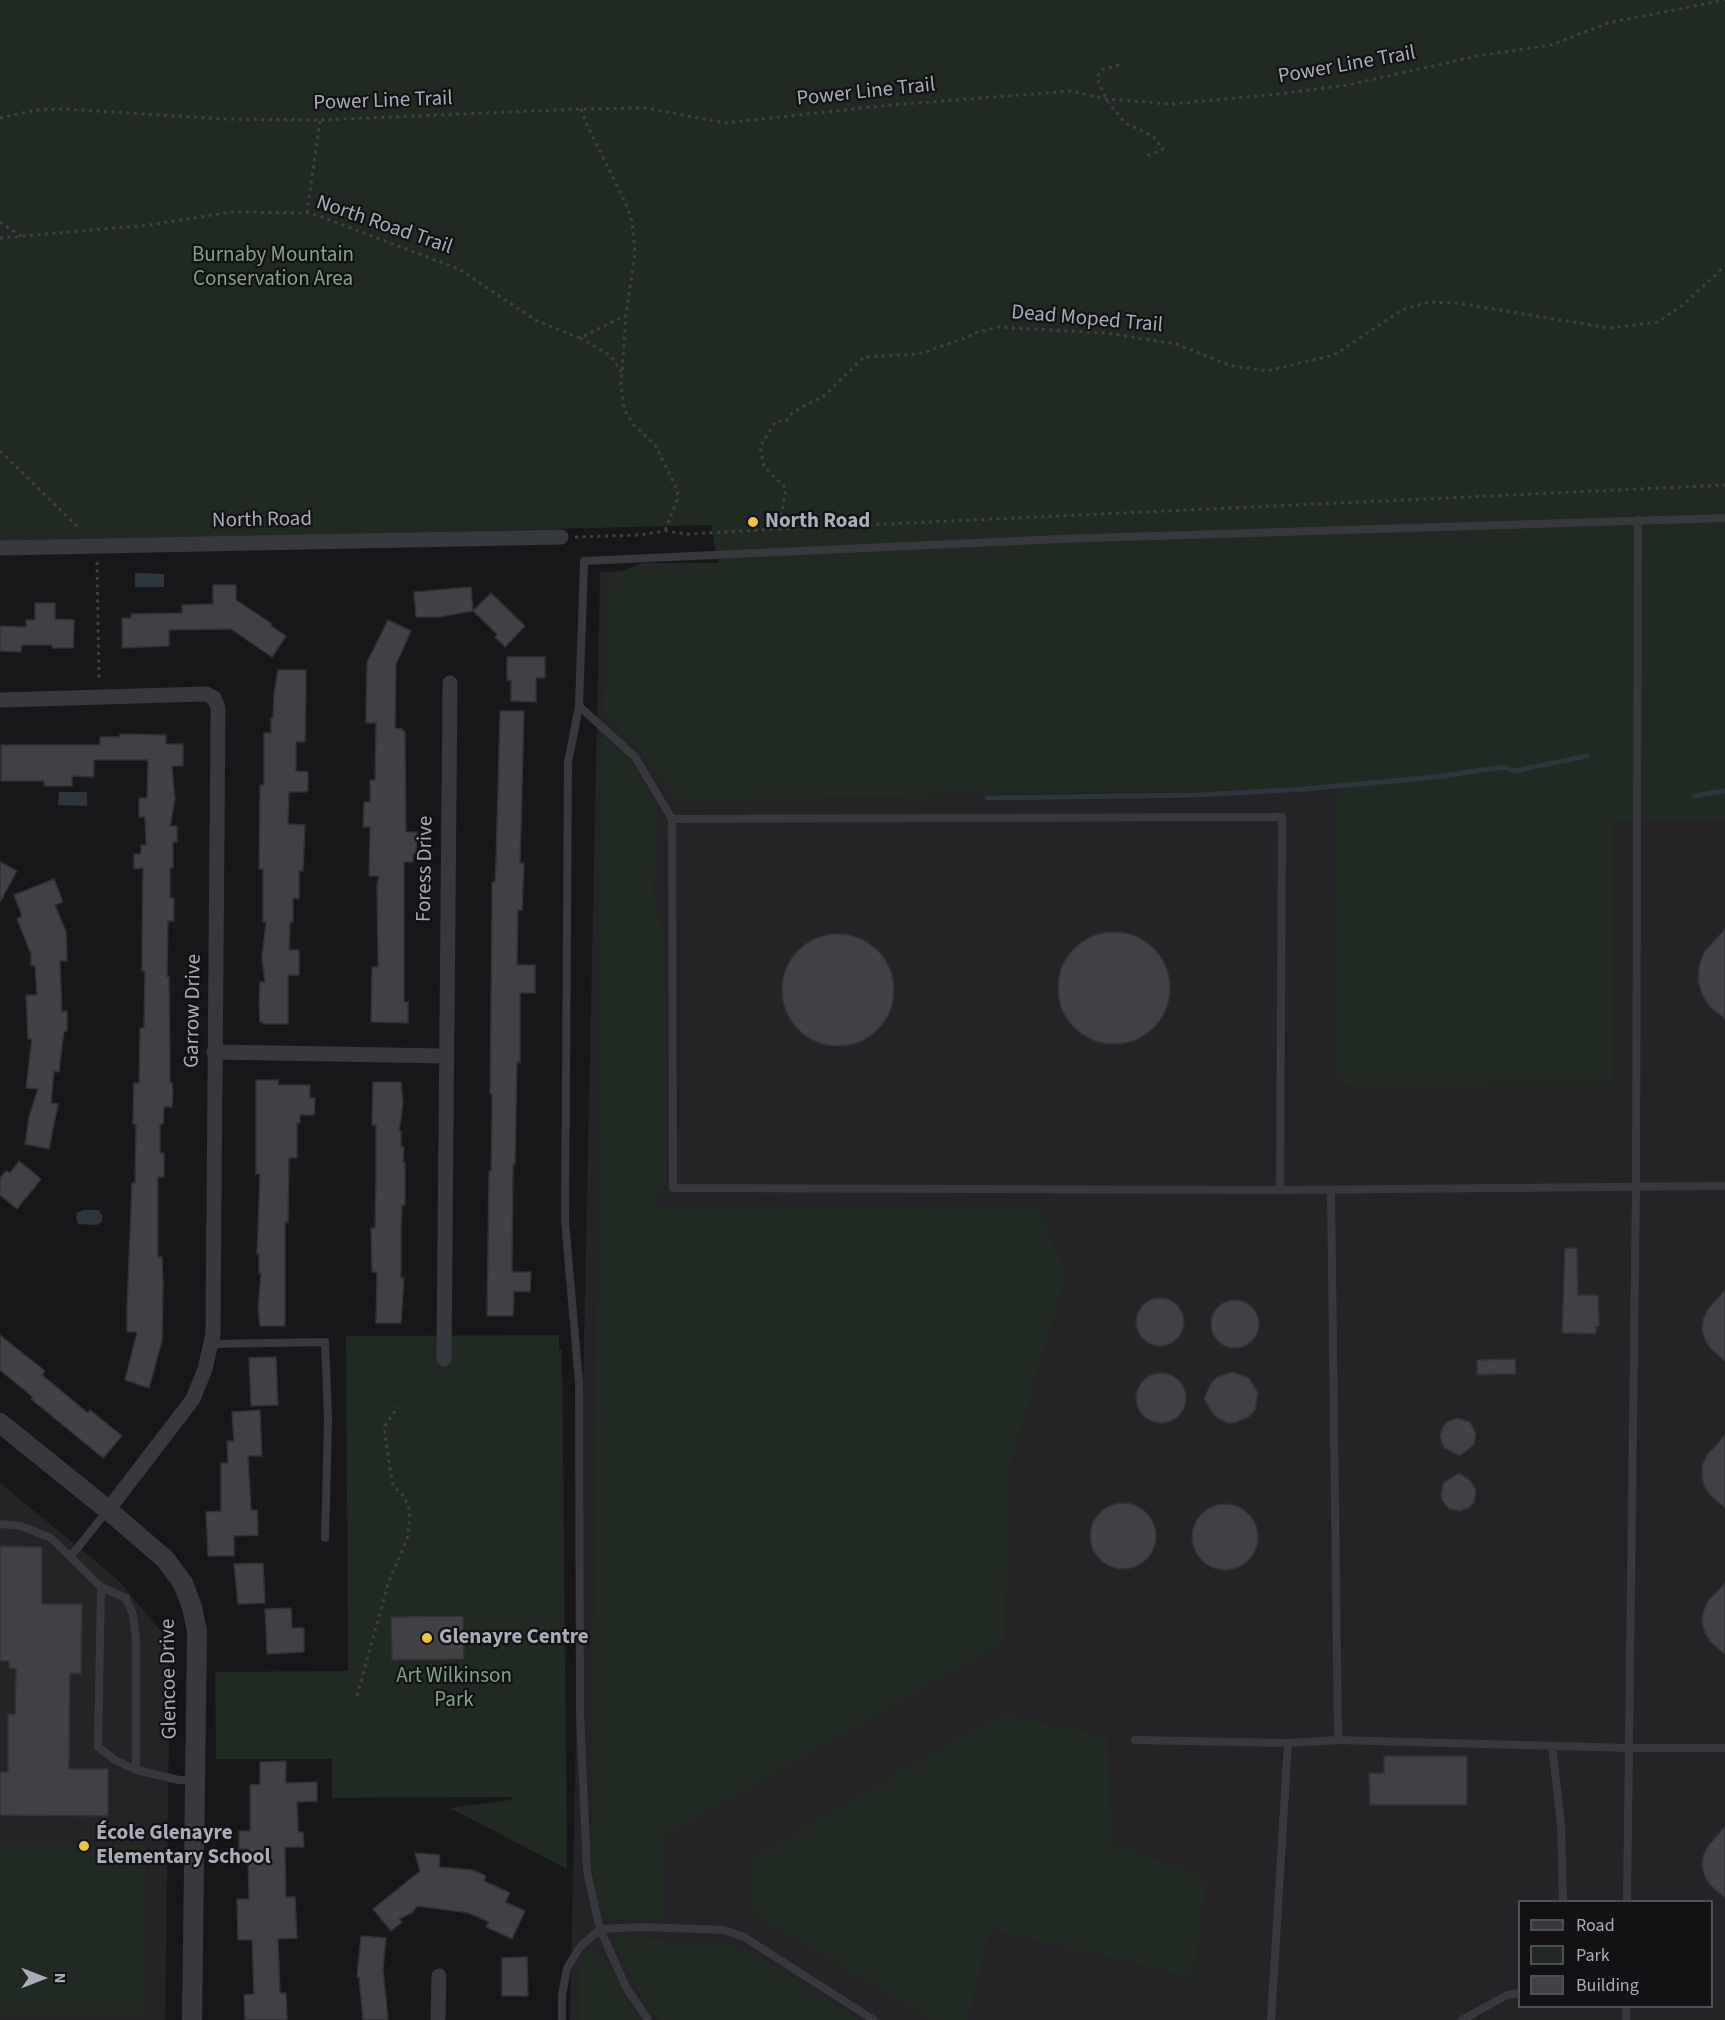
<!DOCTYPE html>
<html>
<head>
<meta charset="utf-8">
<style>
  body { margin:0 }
  #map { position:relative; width:1725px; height:2020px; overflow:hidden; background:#171719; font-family:"Source Sans 3",sans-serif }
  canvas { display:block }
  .legend { position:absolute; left:1518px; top:1900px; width:195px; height:108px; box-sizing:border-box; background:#121214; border:2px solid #4f5056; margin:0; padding:8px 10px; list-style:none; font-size:18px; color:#aaadb9 }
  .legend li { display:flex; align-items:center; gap:12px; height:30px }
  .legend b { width:30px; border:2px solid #4f5056 }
  .north { position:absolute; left:12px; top:1948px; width:60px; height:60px; -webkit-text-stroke:4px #121214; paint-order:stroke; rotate:90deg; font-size:16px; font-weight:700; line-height:24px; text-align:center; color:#aaadb9 }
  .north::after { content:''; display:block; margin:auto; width:21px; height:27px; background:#aaadb9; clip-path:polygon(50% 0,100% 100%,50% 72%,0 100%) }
</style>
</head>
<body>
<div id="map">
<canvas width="1725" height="2020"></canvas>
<ul class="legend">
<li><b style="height:8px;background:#38393e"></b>Road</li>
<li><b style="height:16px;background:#212923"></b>Park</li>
<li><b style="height:16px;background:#424246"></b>Building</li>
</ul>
<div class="north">N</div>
</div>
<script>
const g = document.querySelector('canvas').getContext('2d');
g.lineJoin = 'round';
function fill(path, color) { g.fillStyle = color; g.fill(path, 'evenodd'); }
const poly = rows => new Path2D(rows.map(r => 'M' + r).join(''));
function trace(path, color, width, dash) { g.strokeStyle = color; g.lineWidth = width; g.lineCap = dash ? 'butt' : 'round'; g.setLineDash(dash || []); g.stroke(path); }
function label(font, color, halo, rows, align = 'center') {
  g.font = font + ' "Source Sans 3",sans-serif'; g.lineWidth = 4.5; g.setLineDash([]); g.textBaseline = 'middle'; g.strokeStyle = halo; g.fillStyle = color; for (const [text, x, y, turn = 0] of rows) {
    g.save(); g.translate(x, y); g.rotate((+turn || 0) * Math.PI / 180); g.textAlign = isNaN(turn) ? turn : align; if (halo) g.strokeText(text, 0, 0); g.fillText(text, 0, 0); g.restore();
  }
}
fill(poly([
  [1725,517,1725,2020,570,2020,600,572],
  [1520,1902,1712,1902,1712,2006,1520,2006],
  [0,1483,117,1579,161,1631,170,1671,165,2020,0,2020]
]), '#242326');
fill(poly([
  [0,0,1725,0,1725,820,1612,821,1612,1083,1337,1084,1336,788,677,800,637,747,604,712,609,576,642,563,718,563,711,525,0,543],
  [602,736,633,763,658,811,653,890,666,950,666,1185,653,1205,672,1210,1037,1205,1066,1274,1010,1465,1004,1642,666,1835,666,1712,664,1921,613,1920,600,1908,592,1868],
  [559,1335,559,1350,562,1350,567,1869,450,1808,510,1800,514,1797,332,1798,332,1759,216,1759,215,1672,348,1671,346,1336],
  [1001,1714,1107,1736,1111,1843,1207,1878,1193,1978,990,1929,968,2020,933,2020,750,1912,749,1859],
  [0,1845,145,1845,146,2011,0,2011],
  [618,1936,687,1942,723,1941,760,1957,858,2020,660,2020,638,1990,614,1942],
  [597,1951,605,1960,639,2020,580,2020,580,1964,589,1952]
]), '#212923');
fill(poly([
  [135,573,164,574,164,587,135,587],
  [59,792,87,792,87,806,58,805],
  [83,1210,99,1210,102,1215,102,1222,97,1225,78,1224,76,1217,77,1213]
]), '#2d353d');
trace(poly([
  [1694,796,1725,791],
  [987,798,1198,795,1305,789,1435,777,1504,767,1514,771,1587,756]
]), '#2d353d', 5);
const building = poly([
  [213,585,236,585,236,600,272,624,271,626,286,636,272,657,231,629,169,630,169,646,122,648,122,618,131,618,131,614,182,613,182,605,213,604,213,585],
  [471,587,473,611,439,617,416,617,414,592,471,587],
  [491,593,525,626,505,647,495,637,497,634,473,611,491,593],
  [35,603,55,603,55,619,74,620,73,648,52,648,52,645,22,645,21,652,0,651,0,626,26,627,26,620,35,620,35,603],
  [388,620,411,631,396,664,395,728,402,729,402,731,405,731,406,832,417,832,416,854,413,854,413,862,404,862,404,1002,408,1002,408,1023,371,1022,372,967,378,967,377,885,379,876,369,876,370,827,363,827,364,802,370,802,370,780,375,780,376,723,366,723,367,662,388,620],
  [507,657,545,657,545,678,536,678,536,702,511,701,511,680,507,680,507,657],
  [278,670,306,670,305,742,296,742,296,771,308,772,308,790,306,792,289,792,288,824,305,825,303,871,299,871,299,899,293,898,293,922,290,922,289,950,299,950,299,975,288,975,288,1024,263,1024,263,1022,260,1022,259,1003,260,982,265,982,262,957,266,922,263,922,263,869,259,869,260,785,264,785,264,733,271,733,271,718,273,718,274,693,278,670],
  [500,711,524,711,520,863,524,863,522,910,518,910,517,965,535,965,535,993,520,993,520,1062,517,1062,515,1164,513,1164,512,1272,531,1272,530,1292,514,1291,513,1316,487,1316,489,1171,491,1171,492,1114,492,1094,490,1094,492,907,492,882,495,882,496,862,500,711],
  [120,734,166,735,166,744,183,744,183,766,172,766,175,800,170,826,177,826,177,842,173,842,173,868,170,868,170,898,174,898,174,921,168,921,167,977,169,977,170,1083,172,1083,173,1093,172,1107,164,1107,163,1124,160,1124,160,1153,164,1153,164,1177,158,1177,158,1257,162,1257,163,1285,162,1341,149,1388,125,1380,137,1332,127,1332,127,1308,132,1183,135,1183,136,1124,133,1124,134,1083,139,1083,140,1028,144,1028,145,971,142,971,143,868,134,869,134,854,141,854,141,845,146,845,145,817,139,817,139,798,147,798,148,760,94,760,94,777,72,776,72,786,44,786,44,781,1,781,1,745,100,745,100,737,120,737,120,734],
  [0,862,17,871,0,902,0,862],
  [54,879,63,902,55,905,66,932,67,961,60,961,62,1012,67,1011,67,1031,64,1031,59,1072,54,1071,51,1103,58,1104,49,1149,25,1144,29,1117,38,1089,26,1088,32,1039,28,1039,26,995,37,995,35,966,31,966,31,954,17,919,22,916,14,895,54,879],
  [1725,929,1725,1019,1709,1006,1702,994,1698,981,1699,966,1704,952,1725,929],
  '1058 988a56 56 0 1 1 112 0a56 56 0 1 1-112 0Z',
  '782 990a56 56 0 1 1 112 0a56 56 0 1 1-112 0Z',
  [256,1080,278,1080,278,1085,310,1085,310,1098,315,1098,314,1115,300,1115,300,1123,297,1123,297,1158,289,1158,288,1222,285,1222,285,1326,260,1326,258,1308,261,1273,259,1273,259,1254,257,1254,260,1174,256,1174,256,1080],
  [373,1082,401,1082,403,1104,399,1131,401,1131,401,1147,404,1147,403,1162,405,1162,405,1205,402,1205,401,1224,401,1278,404,1278,401,1323,376,1323,377,1272,372,1272,371,1228,375,1228,376,1173,376,1125,372,1125,373,1082],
  [19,1161,41,1179,17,1209,0,1195,0,1178,6,1171,10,1173,19,1161],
  [1565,1248,1577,1248,1578,1295,1598,1295,1599,1326,1596,1327,1596,1334,1562,1333,1565,1248],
  [1725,1290,1725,1361,1711,1349,1705,1340,1702,1330,1703,1319,1708,1309,1725,1290],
  '1136 1322a24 24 0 1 1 48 0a24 24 0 1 1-48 0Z',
  '1211 1324a24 24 0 1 1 48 0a24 24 0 1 1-48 0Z',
  [0,1335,45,1371,42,1375,88,1413,90,1410,122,1436,103,1458,31,1399,33,1397,0,1370,0,1335],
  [276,1357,278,1405,251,1406,249,1358,276,1357],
  [1515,1359,1516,1374,1477,1375,1477,1360,1515,1359],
  [1233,1372,1249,1378,1258,1393,1255,1410,1250,1416,1235,1423,1227,1423,1219,1419,1213,1414,1204,1399,1211,1383,1217,1377,1233,1372],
  '1136 1398a25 25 0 1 1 50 0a25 25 0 1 1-50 0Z',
  [260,1410,262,1456,248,1456,251,1510,257,1510,258,1535,234,1536,234,1556,208,1556,206,1512,221,1511,221,1463,228,1463,227,1441,234,1441,232,1412,260,1410],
  [1458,1418,1470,1422,1476,1433,1474,1445,1460,1456,1444,1448,1440,1437,1443,1426,1447,1422,1458,1418],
  [1725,1435,1725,1508,1710,1495,1704,1486,1702,1476,1702,1465,1707,1455,1725,1435],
  [1459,1473,1470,1480,1476,1490,1474,1502,1470,1507,1460,1511,1449,1509,1442,1500,1441,1494,1443,1483,1459,1473],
  '1090 1536a33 33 0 1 1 66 0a33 33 0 1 1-66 0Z',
  '1192 1537a33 33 0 1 1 66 0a33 33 0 1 1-66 0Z',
  [0,1546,42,1547,42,1604,82,1604,81,1674,70,1673,69,1769,108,1769,108,1816,0,1815,0,1772,8,1772,8,1714,15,1714,16,1669,9,1668,9,1661,0,1661,0,1546],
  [263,1563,265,1603,238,1604,234,1564,263,1563],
  [1725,1583,1725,1654,1711,1643,1705,1633,1702,1623,1703,1612,1707,1602,1725,1583],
  [291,1608,292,1628,304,1628,304,1652,267,1654,265,1609,291,1608],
  [463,1616,464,1659,392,1660,391,1617,463,1616],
  [1384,1756,1467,1756,1467,1805,1370,1805,1369,1773,1384,1773,1384,1756],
  [286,1761,286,1783,317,1782,317,1801,297,1802,298,1832,303,1832,304,1847,285,1847,286,1897,295,1897,297,1938,278,1939,280,1993,286,1993,287,2020,245,2020,244,1995,254,1994,252,1940,238,1940,237,1899,249,1899,248,1849,239,1849,239,1831,250,1831,250,1785,260,1784,260,1762,286,1761],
  [1725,1826,1725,1898,1711,1886,1705,1877,1702,1867,1703,1856,1708,1846,1725,1826],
  [415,1853,440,1855,439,1867,472,1870,486,1876,484,1881,510,1893,505,1902,525,1911,512,1939,486,1927,489,1922,469,1913,417,1906,412,1913,399,1919,402,1922,391,1931,373,1909,420,1871,415,1853],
  [361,1936,386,1938,383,1969,388,2020,363,2020,359,1977,357,1977,361,1936],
  [527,1957,528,1996,502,1996,502,1958,527,1957]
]);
fill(building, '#424246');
trace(building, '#323135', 1.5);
trace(poly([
  [1119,65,1101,70,1097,78,1106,99,1125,123,1153,136,1163,149,1145,157],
  [581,109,586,123,626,204,632,221,635,253,626,315,621,384,624,409,633,424,655,445,677,489,678,497,665,531],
  [0,118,36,110,64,109,225,119,320,120,580,109,646,108,725,123,890,105,1071,91,1106,99,1171,104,1279,94,1348,85,1477,56,1551,45,1608,23,1725,0],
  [307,213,320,120],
  [0,222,21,236],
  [0,238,149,225,231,212,307,213,319,216,459,269,537,321,580,338,626,315],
  [580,338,611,356,621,372],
  [0,451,80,529],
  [779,529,1725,485],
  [575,537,639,535,665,531,688,534,779,529,786,488,764,467,760,447,776,421,786,421,793,412,825,395,864,357,919,354,968,337,974,333,998,327,1106,333,1176,344,1232,366,1267,371,1334,355,1402,310,1428,302,1457,303,1609,328,1657,322,1682,306,1725,266],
  [97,562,99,681],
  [357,1696,389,1581,407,1539,409,1527,410,1511,404,1496,394,1487,392,1481,384,1427,398,1407]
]), '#3e4045', 3, [3, 4.5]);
trace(poly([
  [579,706,568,763,565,1221,579,1382,580,1712,587,1871,600,1929,626,1987,648,2020],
  [672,819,673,1188,1280,1190,1725,1186],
  [1280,1190,1282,817,672,819,635,757,579,706,584,561,1060,539,1725,518],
  [1331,1190,1338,1740,1629,1748,1725,1748],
  [211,1344,325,1342,328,1420,325,1538],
  [0,1524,21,1526,51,1538,101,1587,98,1747,115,1760,136,1770,179,1780,193,1780],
  [71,1556,107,1511],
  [101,1587,126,1598,133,1615,136,1639,136,1770],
  [1135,1740,1288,1743],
  [1552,1746,1561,1825,1563,1902],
  [1627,1902,1636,1187,1638,520],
  [562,2020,562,1995,567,1968,580,1947,600,1929,643,1927,724,1930,744,1937,874,2020],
  [1271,2020,1288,1743,1338,1740],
  [1462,2020,1507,1995,1520,1993],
  [1626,2020,1626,2006]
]), '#38393e', 8);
trace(poly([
  [0,548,561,537],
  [0,700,206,694,214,698,218,708,213,1334,205,1369,193,1399,108,1510],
  [214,1052,445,1056],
  [444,1359,450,683],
  [438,2020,439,1976]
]), '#38393e', 15);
trace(poly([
  [0,1423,108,1510,165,1559,183,1583,192,1607,197,1631,192,2020]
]), '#38393e', 20);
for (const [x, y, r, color] of [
  [753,522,6,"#f1c438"],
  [427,1638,6,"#f1c438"],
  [84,1846,6,"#f1c438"]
]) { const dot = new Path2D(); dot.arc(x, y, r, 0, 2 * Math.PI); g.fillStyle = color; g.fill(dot); trace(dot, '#121214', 2); }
label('21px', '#aaadb9', '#121214', [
  ["Power Line Trail",1347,66,-10],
  ["Power Line Trail",866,93,-6],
  ["Power Line Trail",383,102,-2],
  ["North Road Trail",384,226,19],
  ["Dead Moped Trail",1087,320,5],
  ["North Road",262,521,-1],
  ["Foress Drive",426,869,-89],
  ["Garrow Drive",194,1011,-89],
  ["Glencoe Drive",170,1679,-91]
]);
label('21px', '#81a486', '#121214', [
  ["Burnaby Mountain",273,256],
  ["Conservation Area",273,280],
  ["Art Wilkinson",454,1677],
  ["Park",454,1701]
]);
label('bold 21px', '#aaadb9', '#121214', [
  ["North Road",765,522],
  ["Glenayre Centre",439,1638],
  ["École Glenayre",96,1834],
  ["Elementary School",96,1858]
], 'left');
</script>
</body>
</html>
